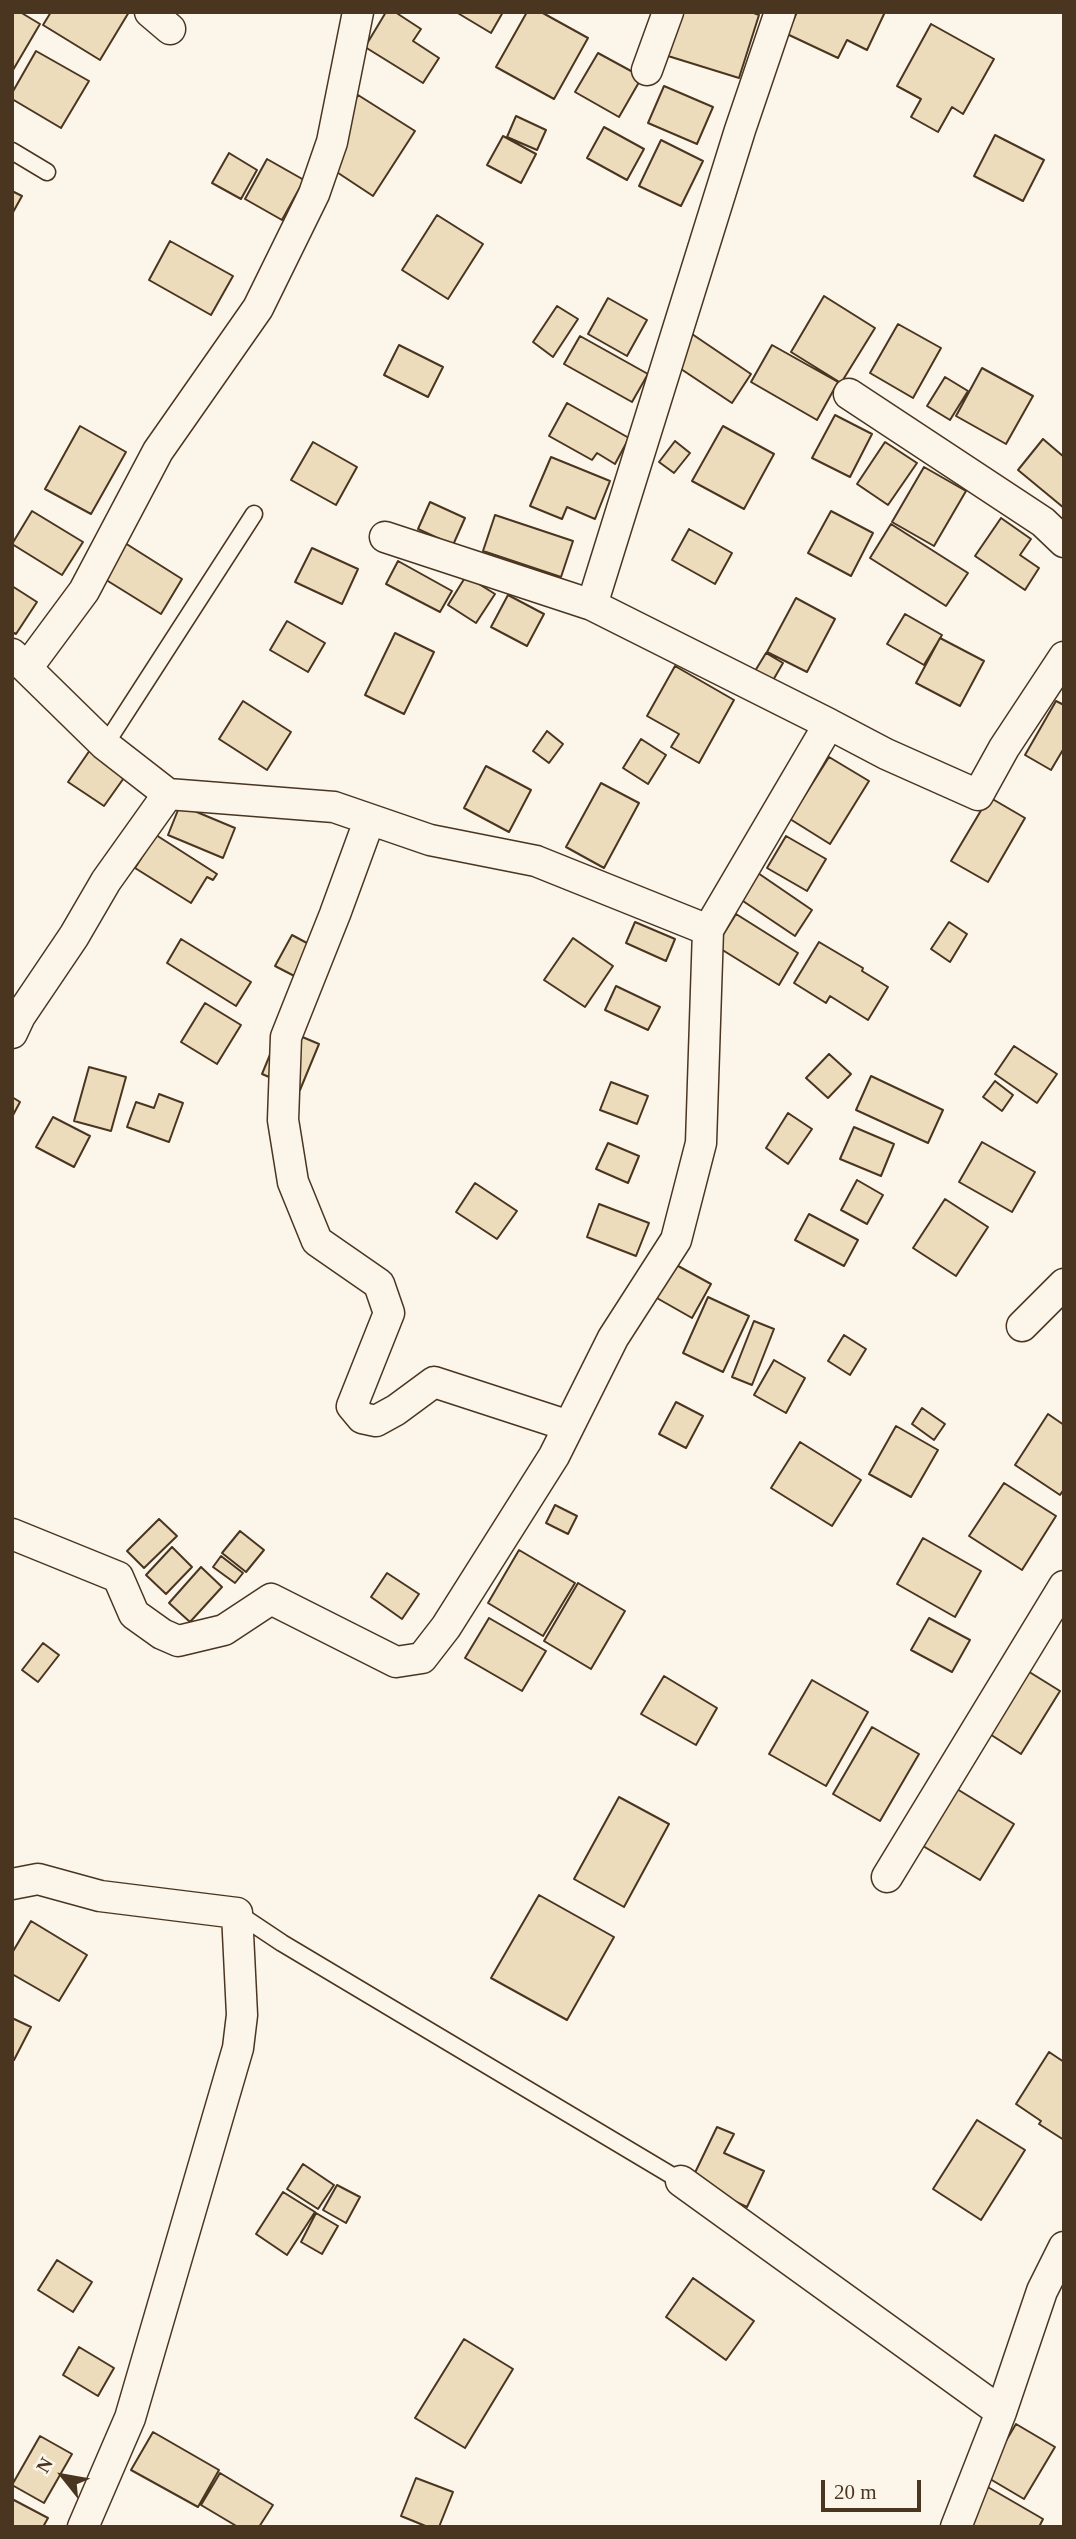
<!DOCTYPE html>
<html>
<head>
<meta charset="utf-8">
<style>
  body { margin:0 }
  #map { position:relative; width:1076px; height:2539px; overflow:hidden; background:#fbf6e9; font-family:"Times New Roman",serif }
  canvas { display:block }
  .frame { position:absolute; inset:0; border:14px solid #4a3520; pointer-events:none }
  .north { position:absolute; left:28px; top:2441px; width:70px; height:70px; -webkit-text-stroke:5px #fbf6e9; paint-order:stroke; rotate:301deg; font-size:19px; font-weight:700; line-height:28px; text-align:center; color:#4a3520 }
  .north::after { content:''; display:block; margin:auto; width:24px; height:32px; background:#4a3520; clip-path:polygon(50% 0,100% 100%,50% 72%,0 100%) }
  .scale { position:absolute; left:821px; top:2480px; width:100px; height:32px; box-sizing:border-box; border:4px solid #4a3520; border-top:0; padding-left:9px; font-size:21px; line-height:24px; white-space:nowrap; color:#4a3520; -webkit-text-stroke:5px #fbf6e9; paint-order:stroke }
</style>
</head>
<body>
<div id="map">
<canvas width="1076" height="2539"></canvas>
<div class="frame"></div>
<div class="north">N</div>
<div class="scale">20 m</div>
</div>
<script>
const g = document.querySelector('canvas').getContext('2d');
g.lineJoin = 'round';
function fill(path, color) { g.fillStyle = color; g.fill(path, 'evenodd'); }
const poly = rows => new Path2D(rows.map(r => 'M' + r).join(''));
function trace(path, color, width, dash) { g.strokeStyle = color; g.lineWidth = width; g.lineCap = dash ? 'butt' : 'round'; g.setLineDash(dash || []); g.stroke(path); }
const building = poly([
  [12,12,20,12,40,24,13,70,12,12],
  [51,12,129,12,100,60,43,25,51,12],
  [386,12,395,12,421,29,413,41,439,58,423,83,365,47,386,12],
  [456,12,503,12,491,33,456,12],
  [527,12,541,12,588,38,554,99,496,67,527,12],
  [682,12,751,12,759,15,739,78,668,56,682,12],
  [797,12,885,12,867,50,847,40,838,58,787,34,797,12],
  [931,24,994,59,963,114,952,107,938,132,911,117,921,99,897,86,931,24],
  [36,51,89,81,61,128,12,99,12,93,36,51],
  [598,53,642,77,619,117,575,92,598,53],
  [664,86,713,107,697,144,648,123,664,86],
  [358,95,415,131,373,196,317,159,358,95],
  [516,116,546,130,537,150,507,137,516,116],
  [604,127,644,149,627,180,587,158,604,127],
  [995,135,1044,160,1023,201,974,176,995,135],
  [503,136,536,154,521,183,487,165,503,136],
  [661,140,703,161,681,206,639,186,661,140],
  [229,153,257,170,241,199,212,183,229,153],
  [267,159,304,180,282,220,245,199,267,159],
  [12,191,22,196,12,214,12,191],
  [437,215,483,244,448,299,402,270,437,215],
  [170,241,233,276,211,315,149,280,170,241],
  [824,296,875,328,841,383,791,352,824,296],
  [608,298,647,320,627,356,588,334,608,298],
  [557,306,578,319,553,357,533,342,557,306],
  [898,324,941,348,913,398,870,373,898,324],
  [692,334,751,374,732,403,672,363,692,334],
  [580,336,648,374,632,402,564,364,580,336],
  [399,345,443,367,428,397,384,375,399,345],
  [772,345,838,382,817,420,751,382,772,345],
  [982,368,1033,396,1006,444,956,416,982,368],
  [945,377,968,391,950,420,927,406,945,377],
  [567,403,629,438,615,464,597,453,592,460,549,436,567,403],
  [835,415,872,434,850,477,812,458,835,415],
  [80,426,126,452,91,514,45,489,80,426],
  [723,426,774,454,744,509,692,481,723,426],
  [1043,439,1064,457,1064,508,1018,470,1043,439],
  [675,441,690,453,674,473,659,462,675,441],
  [313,442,357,467,336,505,291,480,313,442],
  [885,442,917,463,888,505,857,484,885,442],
  [551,457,610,481,595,519,567,507,562,519,530,506,551,457],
  [924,467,966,491,934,546,892,522,924,467],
  [430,502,465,518,453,545,418,529,430,502],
  [32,511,83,542,62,575,12,544,32,511],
  [831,511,873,533,851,576,808,553,831,511],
  [495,515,573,541,561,577,483,551,495,515],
  [1001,518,1031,539,1020,555,1039,568,1025,590,975,556,1001,518],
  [891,524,968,573,946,606,870,558,891,524],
  [689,529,732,553,715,584,672,560,689,529],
  [125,543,182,579,161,614,103,578,125,543],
  [312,548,358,569,342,604,295,582,312,548],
  [398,561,452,591,440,612,386,584,398,561],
  [466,576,495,594,476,623,448,605,466,576],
  [12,586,37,602,16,634,12,632,12,586],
  [508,595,544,614,527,646,491,627,508,595],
  [796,598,835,619,807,672,767,652,796,598],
  [905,614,942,635,924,665,887,644,905,614],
  [287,621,325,643,308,672,270,650,287,621],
  [395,633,434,652,404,714,365,695,395,633],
  [940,638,984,661,960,706,916,683,940,638],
  [766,653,783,663,772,682,755,671,766,653],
  [675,666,734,700,699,763,671,747,679,734,647,716,675,666],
  [243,701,291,732,267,770,219,739,243,701],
  [1056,701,1064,705,1064,748,1051,770,1025,755,1056,701],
  [547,731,563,744,549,763,533,751,547,731],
  [641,739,666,755,648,784,623,768,641,739],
  [90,750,126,775,104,806,68,782,90,750],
  [829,757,869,781,830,844,790,819,829,757],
  [486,766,531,790,509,832,464,808,486,766],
  [601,783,639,803,604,868,566,847,601,783],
  [989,797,1025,818,988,882,951,861,989,797],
  [180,805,235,828,223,858,168,835,180,805],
  [156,835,217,874,213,880,207,877,191,903,135,868,156,835],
  [786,836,826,859,807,891,767,868,786,836],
  [755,871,812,910,795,936,737,897,755,871],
  [736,914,798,953,779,985,716,946,736,914],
  [635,922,675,939,666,961,626,943,635,922],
  [949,922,967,934,950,962,931,949,949,922],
  [292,935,320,950,304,981,275,966,292,935],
  [573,938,613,966,585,1007,544,980,573,938],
  [181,939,251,982,236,1006,167,963,181,939],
  [819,942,863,968,862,971,888,987,868,1020,830,996,826,1003,794,983,819,942],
  [616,986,660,1007,648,1030,605,1010,616,986],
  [205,1003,241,1025,217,1064,181,1042,205,1003],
  [281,1028,319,1044,300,1090,262,1074,281,1028],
  [1014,1046,1057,1074,1037,1103,995,1074,1014,1046],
  [829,1054,851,1074,828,1098,806,1078,829,1054],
  [89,1067,126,1077,111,1131,74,1121,89,1067],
  [871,1076,943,1110,928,1143,856,1110,871,1076],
  [995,1081,1013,1095,1002,1111,983,1097,995,1081],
  [611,1082,648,1096,637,1124,600,1110,611,1082],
  [159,1094,183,1103,169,1142,127,1127,136,1102,154,1108,159,1094],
  [12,1097,20,1102,12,1117,12,1097],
  [788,1113,812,1129,788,1164,766,1148,788,1113],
  [53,1117,90,1136,74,1167,36,1147,53,1117],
  [854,1127,894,1144,881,1176,840,1159,854,1127],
  [982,1142,1035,1172,1012,1212,959,1182,982,1142],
  [608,1143,639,1156,628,1183,596,1169,608,1143],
  [857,1180,883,1195,867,1224,841,1210,857,1180],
  [475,1183,517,1211,497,1239,456,1212,475,1183],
  [945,1199,988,1227,956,1276,913,1248,945,1199],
  [599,1204,649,1223,636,1256,587,1237,599,1204],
  [809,1214,858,1240,844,1266,795,1240,809,1214],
  [660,1256,711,1284,692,1318,641,1289,660,1256],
  [708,1297,749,1316,723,1372,683,1353,708,1297],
  [754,1321,774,1329,752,1385,732,1377,754,1321],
  [844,1335,866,1349,850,1375,828,1361,844,1335],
  [774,1360,805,1378,786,1413,754,1395,774,1360],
  [676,1402,703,1416,686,1448,659,1434,676,1402],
  [922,1408,945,1424,934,1440,912,1424,922,1408],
  [1048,1414,1064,1425,1064,1489,1060,1495,1015,1465,1048,1414],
  [896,1426,938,1450,911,1497,869,1474,896,1426],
  [800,1442,861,1480,832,1526,771,1488,800,1442],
  [1004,1483,1056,1516,1022,1570,969,1536,1004,1483],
  [555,1505,577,1516,568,1534,546,1523,555,1505],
  [159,1519,177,1536,144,1568,127,1551,159,1519],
  [240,1531,264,1550,246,1572,222,1553,240,1531],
  [923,1538,981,1571,955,1617,897,1584,923,1538],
  [172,1547,192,1567,166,1594,146,1575,172,1547],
  [519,1550,575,1583,543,1636,488,1603,519,1550],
  [221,1556,243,1573,235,1583,213,1567,221,1556],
  [201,1567,222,1587,190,1622,169,1603,201,1567],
  [387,1573,419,1594,402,1619,371,1597,387,1573],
  [578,1583,625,1611,591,1669,544,1641,578,1583],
  [489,1618,546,1651,522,1691,465,1658,489,1618],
  [929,1618,970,1640,952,1672,911,1650,929,1618],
  [43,1643,59,1655,38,1682,22,1670,43,1643],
  [1010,1660,1060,1691,1021,1754,971,1722,1010,1660],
  [664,1676,717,1708,696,1745,641,1714,664,1676],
  [812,1680,868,1712,826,1786,769,1754,812,1680],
  [872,1727,919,1754,880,1821,833,1794,872,1727],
  [957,1789,1014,1824,980,1880,923,1846,957,1789],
  [619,1797,669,1824,624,1907,574,1879,619,1797],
  [539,1895,614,1937,567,2020,491,1978,539,1895],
  [31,1921,87,1955,59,2001,12,1974,12,1953,31,1921],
  [12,2018,31,2027,14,2060,12,2058,12,2018],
  [1049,2052,1064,2062,1064,2140,1039,2124,1041,2121,1016,2104,1049,2052],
  [977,2120,1025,2150,981,2220,933,2189,977,2120],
  [717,2127,734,2134,724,2153,764,2171,747,2207,691,2181,717,2127],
  [303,2164,334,2185,318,2209,287,2189,303,2164],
  [337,2185,360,2197,346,2223,323,2210,337,2185],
  [283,2192,315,2212,287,2255,256,2234,283,2192],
  [316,2213,338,2226,322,2254,301,2242,316,2213],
  [57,2260,92,2282,73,2312,38,2290,57,2260],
  [693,2278,754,2321,726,2360,666,2317,693,2278],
  [464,2339,513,2369,465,2448,415,2418,464,2339],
  [79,2347,114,2368,98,2396,63,2375,79,2347],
  [1016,2424,1055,2447,1024,2499,985,2476,1016,2424],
  [153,2432,219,2470,198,2507,131,2470,153,2432],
  [40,2436,72,2454,44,2503,12,2485,40,2436],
  [220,2473,273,2505,259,2527,238,2527,201,2505,220,2473],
  [416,2478,453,2492,439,2527,428,2527,401,2516,416,2478],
  [986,2486,1043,2519,1039,2527,963,2527,986,2486],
  [12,2499,48,2518,43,2527,12,2527,12,2499]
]);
fill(building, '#ecdcbc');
trace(building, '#4a3520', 2);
const service = poly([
  [12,151,47,172],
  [105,745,254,514],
  [237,1913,282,1943,681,2181]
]);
const minor = poly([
  [150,12,170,29],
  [647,70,668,12],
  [849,394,1043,522,1064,542],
  [385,537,592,605,829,724],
  [592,605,740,130,780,12],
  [12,654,105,745,168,794],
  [27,668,84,591,158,451,258,308,314,194,332,142,358,12],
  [369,821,335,914,286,1037,283,1120,293,1182,317,1241,379,1284,389,1313,352,1406,362,1418,376,1421,396,1410,434,1382,569,1426],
  [12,1033,20,1016,74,936,106,881,168,794,334,807,430,840,536,861,708,930,829,724,886,754,978,795,1004,748,1064,657],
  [1022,1326,1064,1284],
  [12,1534,118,1577,134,1614,162,1634,178,1641,224,1630,271,1599,396,1662,422,1658,446,1627,554,1456,613,1338,676,1240,701,1143,708,930],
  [887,1877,1064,1586],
  [12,1884,38,1879,100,1896,237,1913,242,2015,238,2048,130,2418,83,2527],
  [681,2181,1001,2412],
  [956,2527,1001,2412,1042,2291,1064,2247]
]);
trace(service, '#4a3520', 19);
trace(minor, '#4a3520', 33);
trace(service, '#fbf6e9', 16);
trace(minor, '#fbf6e9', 30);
</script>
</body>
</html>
